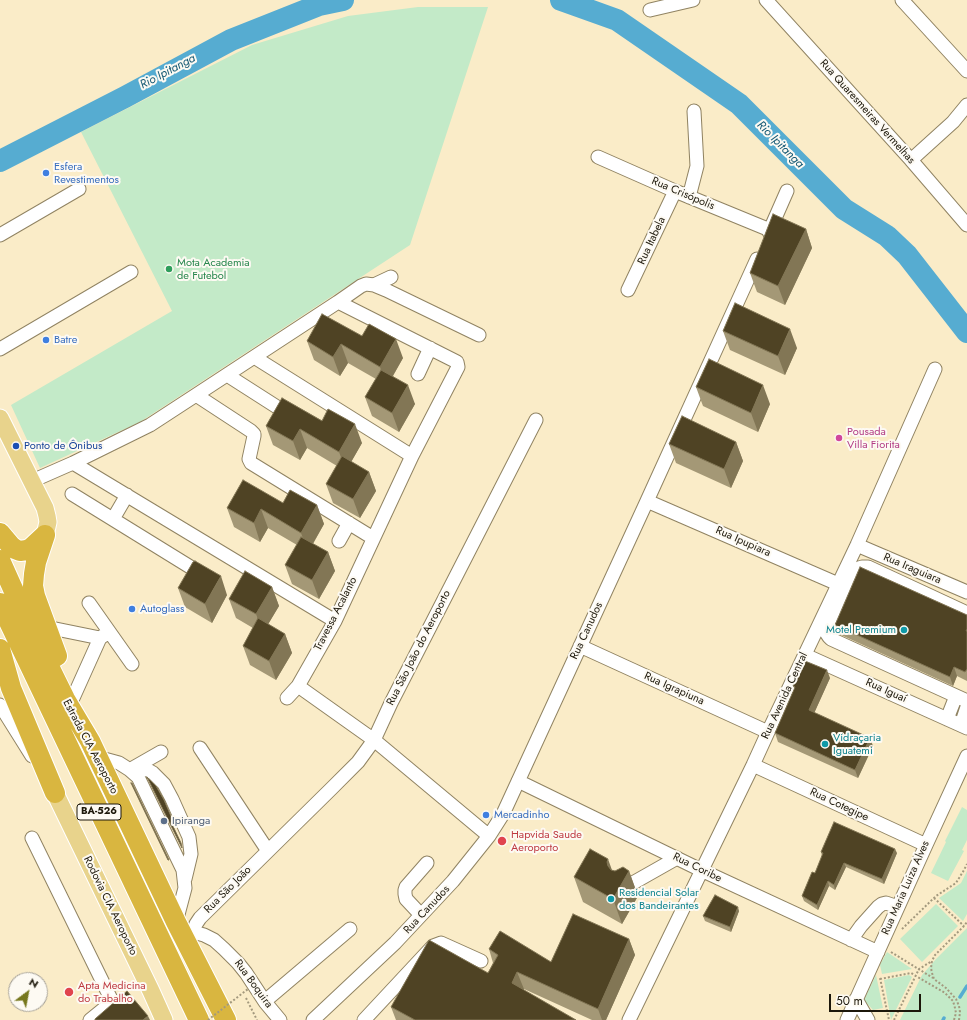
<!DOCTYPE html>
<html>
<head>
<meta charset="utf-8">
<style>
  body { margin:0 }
  #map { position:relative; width:967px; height:1020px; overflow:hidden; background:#faecc8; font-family:Jost,sans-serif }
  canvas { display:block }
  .north { position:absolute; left:8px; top:972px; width:40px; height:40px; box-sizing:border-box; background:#fdfaf3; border:1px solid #a39f96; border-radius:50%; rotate:32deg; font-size:11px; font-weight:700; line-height:16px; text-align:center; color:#1c170a }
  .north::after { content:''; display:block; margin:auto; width:14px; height:18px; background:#76771d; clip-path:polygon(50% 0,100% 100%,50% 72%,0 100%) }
  .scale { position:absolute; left:829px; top:994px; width:92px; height:18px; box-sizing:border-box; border:2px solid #1c170a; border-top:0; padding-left:5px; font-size:12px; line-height:14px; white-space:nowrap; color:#1c170a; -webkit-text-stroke:3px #fdfaf3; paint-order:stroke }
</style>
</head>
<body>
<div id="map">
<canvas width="967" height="1020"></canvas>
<div class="north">N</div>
<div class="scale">50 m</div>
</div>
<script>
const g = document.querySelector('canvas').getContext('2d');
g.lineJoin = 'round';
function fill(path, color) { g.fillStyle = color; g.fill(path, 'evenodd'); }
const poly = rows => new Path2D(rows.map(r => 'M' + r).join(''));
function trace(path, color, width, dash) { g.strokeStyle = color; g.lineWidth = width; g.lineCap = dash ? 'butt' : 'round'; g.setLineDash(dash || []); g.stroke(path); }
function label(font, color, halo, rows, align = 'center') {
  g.font = font + ' Jost,sans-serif'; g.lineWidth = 4; g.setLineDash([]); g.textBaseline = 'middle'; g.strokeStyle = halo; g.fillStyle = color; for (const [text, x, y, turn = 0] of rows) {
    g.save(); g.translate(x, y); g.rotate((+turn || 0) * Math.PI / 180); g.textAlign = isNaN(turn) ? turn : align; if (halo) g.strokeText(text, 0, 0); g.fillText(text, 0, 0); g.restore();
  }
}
fill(poly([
  [418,7,488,7,410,245,140,422,40,468,11,405,172,311,81,132,252,45,348,16],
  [962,807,967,810,967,840,962,850,964,851,948,881,931,873,946,842,945,841],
  [967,871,967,914,963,921,939,898,961,883],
  [936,904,958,926,922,962,900,939],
  [967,928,967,1020,900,1020,922,975,936,959],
  [887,952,912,969,882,974,880,965],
  [876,975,883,1008,873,1010,864,1000],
  [909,975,912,977,891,1020,884,980]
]), '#c3eac8');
trace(poly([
  [960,997,967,986],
  [943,1020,944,1018]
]), '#56acd1', 3.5);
trace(poly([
  [561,0,617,20,739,104,844,209,887,236,907,255,967,332],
  [0,161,125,97,231,40,319,5,343,0]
]), '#56acd1', 22);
const minor = poly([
  [766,0,911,160,967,225],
  [902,0,967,71],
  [650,10,693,0],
  [598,157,675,191,770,230],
  [911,160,953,122,967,105],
  [689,197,697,166,694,111],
  [769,232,787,191],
  [0,235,79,189],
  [374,285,391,277],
  [628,290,675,191],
  [338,302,361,286,366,284,374,285,386,290,479,335],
  [0,349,131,272],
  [254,357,412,456],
  [418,374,430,348],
  [227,375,277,407],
  [196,395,251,431,254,434,254,436,249,459,251,463,373,538],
  [73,463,335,621],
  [32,481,73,463,150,425,196,395,338,302,457,362,458,367,412,456,335,621,298,686,374,740,489,836],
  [72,494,200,573],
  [647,501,838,584],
  [113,519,127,495],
  [339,541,349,523],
  [857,545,967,592],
  [89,603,132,664],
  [967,613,868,567,862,567,859,568,857,570,825,629,825,631,829,637,831,639,967,701],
  [46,627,100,638],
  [580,646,768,732],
  [805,655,967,728],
  [73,698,100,638,109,632],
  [287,698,298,686],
  [0,705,32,756],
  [947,719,956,696],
  [961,725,967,707],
  [200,748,268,851],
  [97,757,119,763,130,770,138,777,183,870,185,888,176,922],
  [139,765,153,773,164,784,172,799,189,837,191,854,185,879],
  [753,765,926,845],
  [133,768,161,752],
  [518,781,701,870,878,952],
  [32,838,111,999,110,1003,106,1007,90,1020],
  [624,888,677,858],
  [421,915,406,899,405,894,405,890,406,887,427,863],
  [193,932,196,924,200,918,332,788,358,762,374,740,391,703,536,420],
  [186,933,193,932,204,935,214,940,224,949,238,963,246,973,265,1002,280,1020],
  [851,940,861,926,878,907,882,904,886,903,898,907],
  [856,999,868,1020],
  [265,1001,350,929],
  [313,1020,395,943,453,881,489,836,503,814,647,501,757,259],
  [364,1020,433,946,441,943,481,961],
  [629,1020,753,765,768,732,857,545,935,369],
  [847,1020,926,845,967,756]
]);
const major = poly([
  [0,418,45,508,47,516,48,522,45,535],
  [55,793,151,991,164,1020]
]);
const highway = poly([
  [0,533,11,546,15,549,20,551,27,550,31,548,45,535],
  [45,535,36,562,34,574,33,586,35,596,57,656],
  [0,560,35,638,65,699,90,741,176,922,226,1020],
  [0,603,199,1020],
  [0,649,11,688,55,793]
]);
trace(minor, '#908362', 15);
trace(major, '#fff', 19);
trace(highway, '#fff', 22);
trace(poly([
  [934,898,964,926],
  [902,929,936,896,956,883,964,870,967,864],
  [891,952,933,978],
  [880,978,889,1020],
  [880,979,911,973,945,993,953,1001,955,1008,956,1013,954,1020],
  [246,998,257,1020],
  [894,1020,919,969,932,961],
  [959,1020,960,1012,959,1006,956,999,946,988,934,979,932,973,931,968,932,961,935,955,964,926,967,922]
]), '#a3997e', 2, [2, 2]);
trace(minor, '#fff', 13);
trace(major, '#e8d38c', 17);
trace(highway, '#d9b640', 20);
trace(poly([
  [208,1020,248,989]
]), '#a3997e', 2, [2, 2]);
fill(poly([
  [806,229,812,248,785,305,757,292,750,273],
  [723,331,797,348,785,375,730,350],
  [362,336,403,358,393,376,415,404,399,432,372,416,365,397,376,379,348,363,340,376,314,360,307,341],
  [696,387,770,404,758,432,703,406],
  [282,398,362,443,351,462,369,472,376,491,360,518,333,503,326,484,337,466,307,448,300,460,273,445,266,426],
  [736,442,743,461,731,488,676,463,669,444],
  [283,503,317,505,324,524,313,544,328,552,335,571,319,599,292,584,285,565,297,545,268,528,260,542,234,527,227,508],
  [272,587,279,606,268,624,285,634,292,653,276,680,250,665,243,646,253,628,236,618,229,599],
  [178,588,227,595,212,623,185,607],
  [967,615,967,681,957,676,953,686,839,634,835,625],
  [830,678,814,713,873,746,858,778,778,742,775,733,794,689,793,686],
  [821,852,897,853,884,884,846,867,835,890,829,886,818,910,804,901,802,896,815,873,822,856],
  [612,870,615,871,629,871,638,896,622,924,583,902,574,877],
  [739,911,731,932,705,921,703,916],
  [629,939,635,955,606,1020,592,1020,524,989,523,990,576,1020,396,1020,391,1007,488,973,493,963,489,949,551,962]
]), '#a49876');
fill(poly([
  [806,229,812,248,785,305,778,286],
  [790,329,797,348,785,375,778,356],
  [396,339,403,358,387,386,380,367],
  [341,344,348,363,340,376,333,357],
  [408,385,415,404,399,432,392,413],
  [763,385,770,404,758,432,751,413],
  [355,424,362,443,346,471,339,452],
  [300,429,307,448,300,460,293,441],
  [736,442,743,461,731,488,724,469],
  [369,472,376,491,360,518,353,499],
  [317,505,324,524,308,552,301,533],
  [261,509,268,528,260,542,254,523],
  [328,552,335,571,319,599,312,580],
  [221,576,227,595,212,623,205,604],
  [272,587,279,606,263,633,256,614],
  [285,634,292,653,276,680,269,661],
  [954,667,957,676,953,686,950,677],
  [827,670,830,678,812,718,809,710],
  [870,738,873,746,858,778,855,770],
  [895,849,897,853,884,884,882,879],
  [608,859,617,884,629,871,638,896,622,924,613,899,607,862],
  [844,863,846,867,835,890,834,885],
  [828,881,829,886,818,910,817,905],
  [738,907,739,911,731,932,730,927],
  [629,939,635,955,606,1020,602,1020,598,1009],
  [517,972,524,989,518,1000,512,983],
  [148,1016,150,1020,143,1020]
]), '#827655');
const building = poly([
  [773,214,806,229,778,286,750,273,773,214],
  [735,303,790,329,778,356,723,331,735,303],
  [322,314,362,336,369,324,396,339,380,367,341,344,333,357,307,341,322,314],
  [709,359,763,385,751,413,696,387,709,359],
  [381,370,408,385,392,413,365,397,381,370],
  [282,398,322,421,328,409,355,424,339,452,300,429,293,441,266,426,282,398],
  [682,416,736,442,724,469,669,444,682,416],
  [342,456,369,472,353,499,326,484,342,456],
  [243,480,283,503,290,490,317,505,301,533,261,509,254,523,227,508,243,480],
  [301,537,328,552,312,580,285,565,301,537],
  [195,561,221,576,205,604,178,588,193,562,195,561],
  [860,567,967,615,967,629,966,631,967,631,967,669,965,672,954,667,950,677,835,625,860,567],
  [245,571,272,587,256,614,229,599,245,571],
  [258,618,285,634,269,661,243,646,258,618],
  [805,661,827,670,809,710,870,738,855,770,775,733,795,687,793,686,805,661],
  [147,777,156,786,164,800,173,821,171,822,181,843,182,848,147,777],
  [131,783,132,783,169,860,168,860,131,783],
  [834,822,895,849,882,879,844,863,834,885,828,881,817,905,802,896,812,872,815,873,823,853,821,852,834,822],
  [590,849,608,859,607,862,608,866,611,870,615,871,623,867,629,871,613,899,574,877,590,849],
  [715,895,738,907,730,927,703,916,715,895],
  [573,914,629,939,598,1009,517,972,512,983,576,1020,415,1020,391,1007,429,940,488,973,498,955,489,949,500,931,551,962,573,914],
  [127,991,148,1016,143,1020,95,1020,95,1019,127,991]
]);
fill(building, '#4f4324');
trace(building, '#827655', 1);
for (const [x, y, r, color] of [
  [46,173,4,"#3f7fe0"],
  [169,269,4,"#2e9e5b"],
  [46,340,4,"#3f7fe0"],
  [839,438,4,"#d1479c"],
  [16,446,4,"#1a4fb4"],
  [132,609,4,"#3f7fe0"],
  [904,630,4,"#0f9aa8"],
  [825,744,4,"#0f9aa8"],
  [486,815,4,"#3f7fe0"],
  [164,821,4,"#5c6f8a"],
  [502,841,5,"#e0444e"],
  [611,899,4,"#0f9aa8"],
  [69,992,5,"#e0444e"]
]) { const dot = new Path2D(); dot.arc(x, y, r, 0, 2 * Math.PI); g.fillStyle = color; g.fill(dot); trace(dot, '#fdfaf3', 1.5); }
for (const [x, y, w] of [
  [99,812,44]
]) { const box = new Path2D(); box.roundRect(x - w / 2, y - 8, w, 16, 3); g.fillStyle = '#fdfaf3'; g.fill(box); trace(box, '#1c170a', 1); }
label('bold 10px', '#1c170a', null, [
  ["BA-526",99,812]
]);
label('11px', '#1c170a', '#fdfaf3', [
  ["Rua Quaresmeiras Vermelhas",867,112,48],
  ["Rua Crisópolis",683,194,23],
  ["Rua Itabela",652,241,-65],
  ["Rua Ipupiara",743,542,24],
  ["Rua Iraguiara",912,569,23],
  ["Travessa Acalanto",336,614,-63],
  ["Rua Canudos",587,631,-65],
  ["Rua São João do Aeroporto",419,648,-63],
  ["Rua Igrapiuna",674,689,24],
  ["Rua Iguaí",886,691,24],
  ["Rua Avenida Central",785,696,-65],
  ["Estrada CIA Aeroporto",90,747,62],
  ["Rua Cotegipe",839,805,25],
  ["Rua Coribe",697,868,26],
  ["Rua Maria Luiza Alves",906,888,-66],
  ["Rua São João",228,890,-45],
  ["Rodovia CIA Aeroporto",110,906,64],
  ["Rua Canudos",427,910,-47],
  ["Rua Boquira",253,984,54]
]);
label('11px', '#366cbe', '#fdfaf3', [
  ["Esfera",54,167],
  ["Revestimentos",54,180],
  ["Batre",54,340],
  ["Autoglass",140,609],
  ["Mercadinho",494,815]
], 'left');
label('11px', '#27864d', '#fdfaf3', [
  ["Mota Academia",177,263],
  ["de Futebol",177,276]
], 'left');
label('11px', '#b23c85', '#fdfaf3', [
  ["Pousada",847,432],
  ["Villa Fiorita",847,445]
], 'left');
label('11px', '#164399', '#fdfaf3', [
  ["Ponto de Ônibus",24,446]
], 'left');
label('11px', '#0d838f', '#fdfaf3', [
  ["Motel Premium",896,630,"right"],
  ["Vidraçaria",833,738],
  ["Iguatemi",833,751],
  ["Residencial Solar",619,893],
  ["dos Bandeirantes",619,906]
], 'left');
label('11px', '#4e5e75', '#fdfaf3', [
  ["Ipiranga",172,821]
], 'left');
label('11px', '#be3a42', '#fdfaf3', [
  ["Hapvida Saude",511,835],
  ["Aeroporto",511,848],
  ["Apta Medicina",78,986],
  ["do Trabalho",78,999]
], 'left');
label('italic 12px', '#155974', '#fdfaf3', [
  ["Rio Ipitanga",168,72,-28],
  ["Rio Ipitanga",780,145,45]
]);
</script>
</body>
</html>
